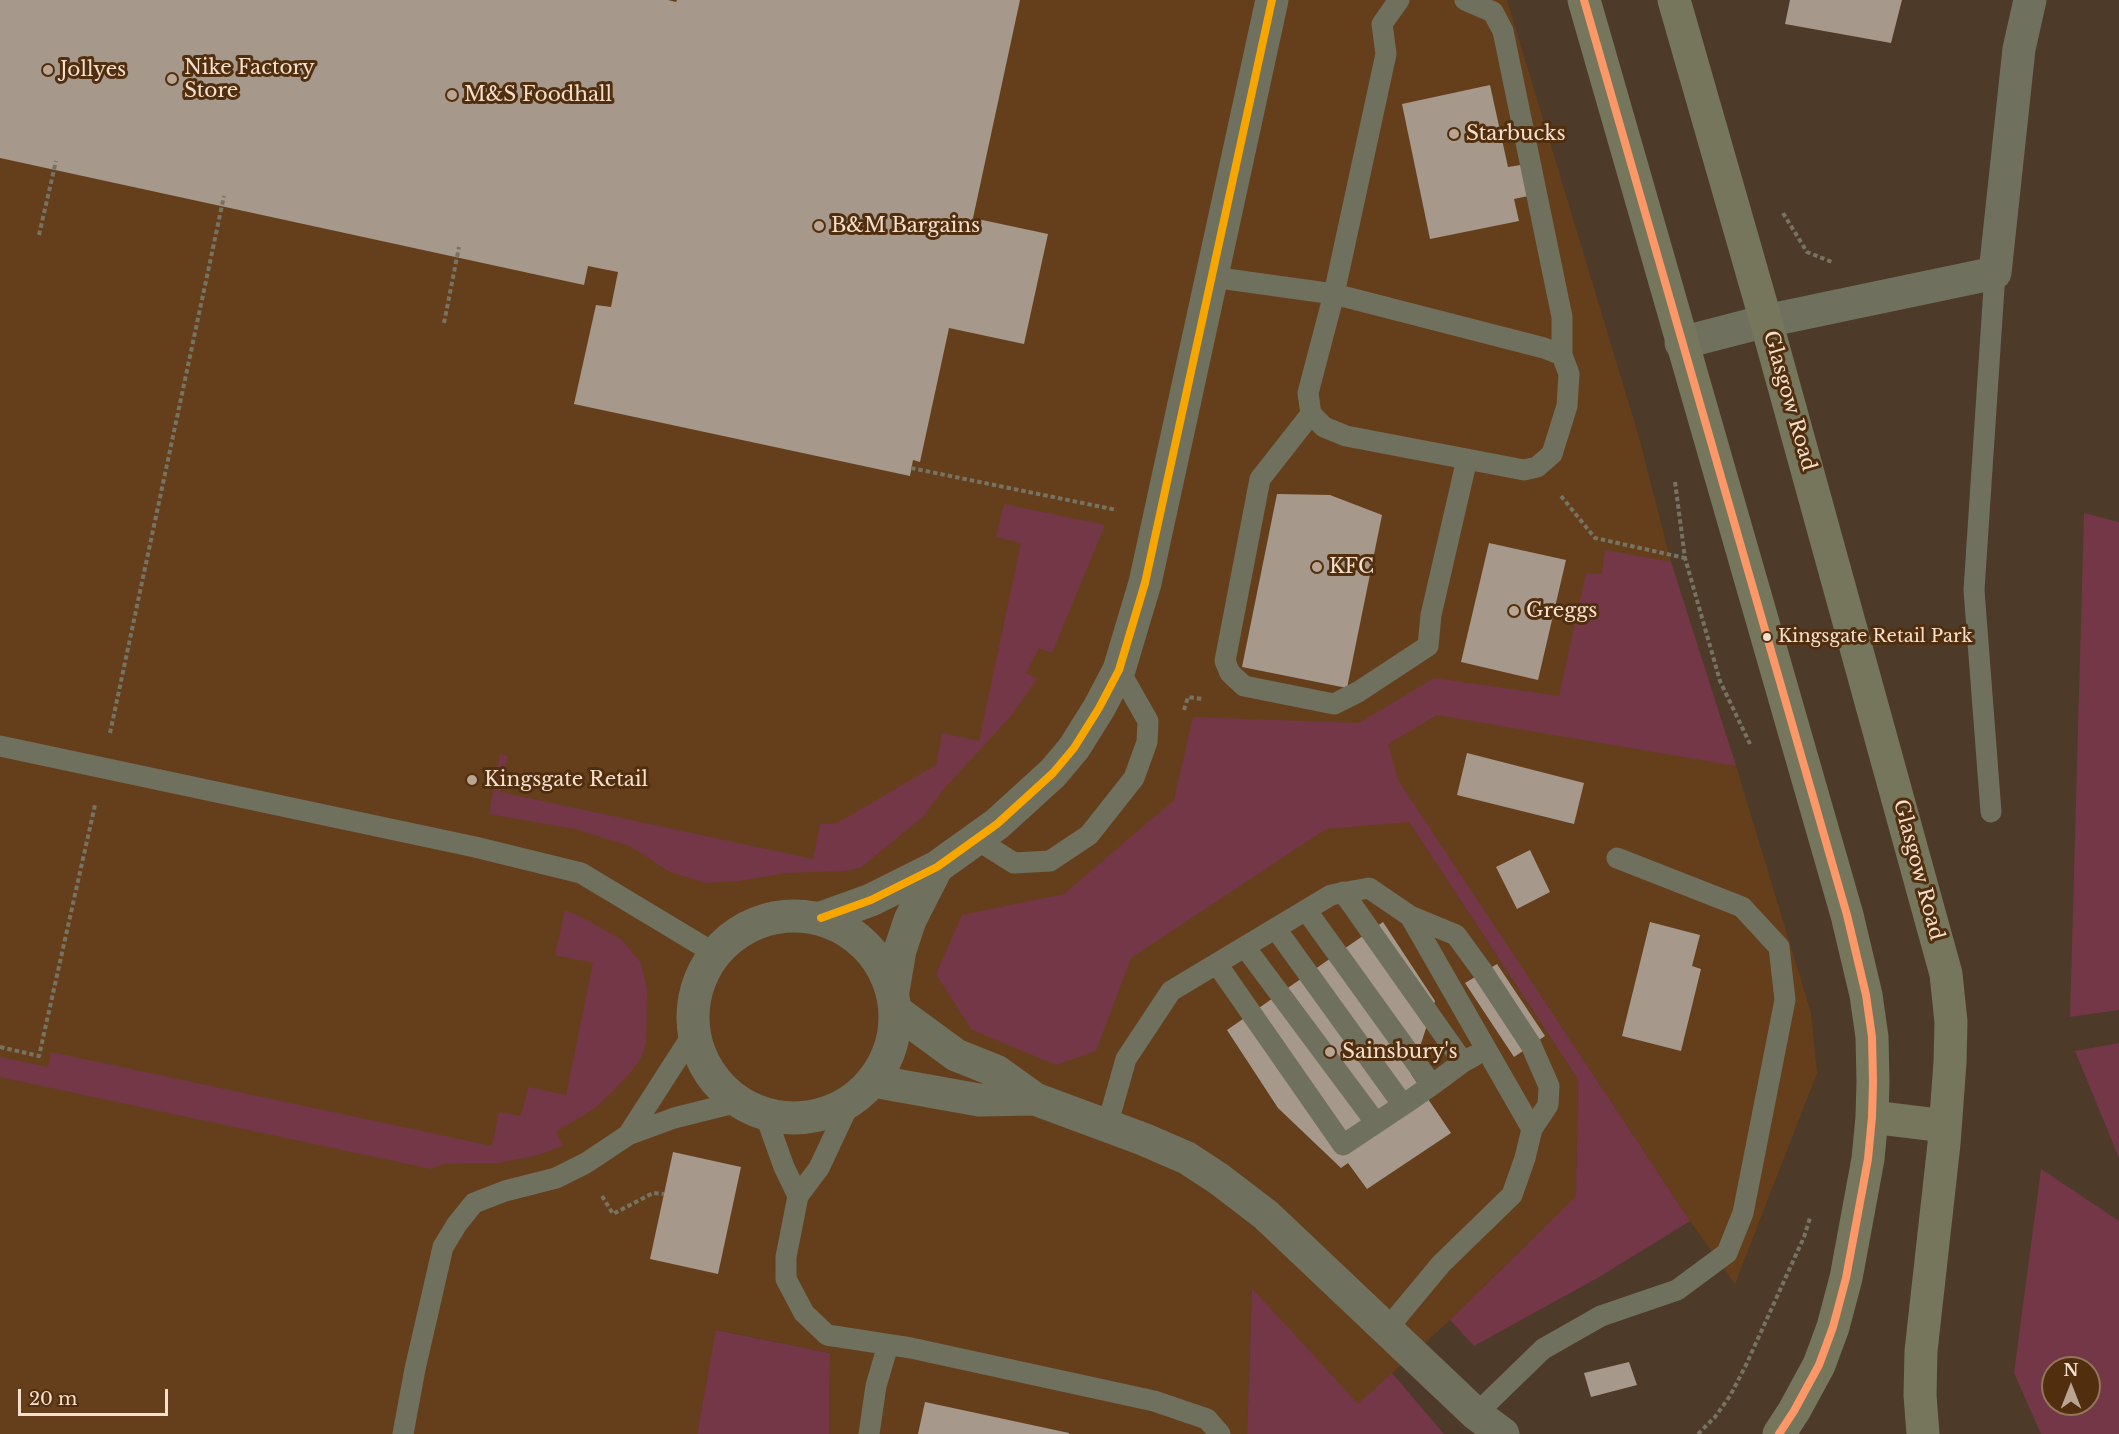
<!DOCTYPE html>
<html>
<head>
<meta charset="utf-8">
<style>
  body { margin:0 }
  #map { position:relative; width:2119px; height:1434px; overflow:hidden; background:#4d3a28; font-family:"Libre Baskerville",serif }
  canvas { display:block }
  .north { position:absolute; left:2041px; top:1356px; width:60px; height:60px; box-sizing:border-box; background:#512f0e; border:2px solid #93755a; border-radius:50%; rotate:0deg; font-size:16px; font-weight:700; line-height:24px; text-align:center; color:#f5dfcd }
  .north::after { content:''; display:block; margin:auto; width:21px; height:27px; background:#baa593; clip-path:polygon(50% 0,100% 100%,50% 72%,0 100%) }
  .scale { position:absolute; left:18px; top:1389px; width:150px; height:27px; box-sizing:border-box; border:3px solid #f5dfcd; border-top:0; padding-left:8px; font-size:18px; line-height:21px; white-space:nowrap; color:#f5dfcd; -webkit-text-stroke:4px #512f0e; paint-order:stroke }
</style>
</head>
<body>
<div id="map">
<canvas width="2119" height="1434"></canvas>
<div class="north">N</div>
<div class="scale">20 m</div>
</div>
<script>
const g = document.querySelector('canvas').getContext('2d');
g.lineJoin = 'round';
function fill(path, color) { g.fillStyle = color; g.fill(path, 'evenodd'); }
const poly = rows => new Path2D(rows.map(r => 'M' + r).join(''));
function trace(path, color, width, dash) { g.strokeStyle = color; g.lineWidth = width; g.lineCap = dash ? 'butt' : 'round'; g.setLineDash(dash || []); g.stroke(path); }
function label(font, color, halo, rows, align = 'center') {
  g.font = font + ' "Libre Baskerville",serif'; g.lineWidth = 6; g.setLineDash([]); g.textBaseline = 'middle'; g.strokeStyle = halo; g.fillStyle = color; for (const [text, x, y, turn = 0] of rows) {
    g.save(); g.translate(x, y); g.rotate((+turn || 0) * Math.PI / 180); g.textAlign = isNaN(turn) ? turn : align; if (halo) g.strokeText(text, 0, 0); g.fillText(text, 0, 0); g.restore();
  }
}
fill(poly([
  [0,0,1507,0,1638,434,1671,562,1736,766,1811,1013,1817,1073,1735,1284,1690,1221,1399,782,1409,822,1578,1079,1576,1196,1450,1320,1358,1405,1252,1288,1247,1434,829,1434,830,1353,717,1330,697,1434,0,1434]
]), '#653f1b');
fill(poly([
  [1004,504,1105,525,1052,653,1039,648,1026,673,1037,679,1011,716,942,791,923,817,860,868,844,871,786,873,738,881,706,883,670,872,630,846,575,829,489,814,500,754,508,756,500,792,813,859,820,824,832,824,839,822,936,765,942,733,979,741,1021,543,996,537],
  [2084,513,2119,522,2119,1010,2070,1017],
  [1605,550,1671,562,1736,766,1437,715,1388,744,1398,780,1690,1221,1601,1276,1474,1346,1450,1320,1576,1196,1578,1079,1409,822,1326,829,1131,958,1096,1051,1056,1065,972,1030,936,974,962,915,1064,894,1174,800,1193,717,1359,723,1434,678,1559,696,1586,573,1602,574],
  [565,910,587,920,622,940,641,963,647,989,646,1042,642,1056,631,1072,613,1091,595,1108,556,1132,563,1146,538,1155,499,1163,443,1164,431,1169,0,1077,0,1057,48,1067,51,1052,492,1146,499,1112,521,1116,528,1087,566,1095,593,963,555,955],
  [2119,1043,2119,1158,2075,1051],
  [2041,1169,2119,1221,2119,1434,2041,1434,2014,1373],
  [2053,1368,2089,1368,2089,1404,2053,1404],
  [1252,1288,1358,1404,1392,1373,1444,1434,1247,1434],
  [716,1330,830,1353,829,1434,697,1434]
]), '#733748');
fill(poly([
  [0,0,668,0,676,2,677,0,1020,0,973,218,1048,234,1024,344,949,328,920,462,913,460,910,476,574,404,596,305,611,307,618,272,588,266,584,285,0,158],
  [1790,0,1902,0,1891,43,1785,24],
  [1490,85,1508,167,1527,164,1533,195,1514,199,1519,221,1430,239,1402,104],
  [1277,494,1330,495,1382,515,1347,688,1242,667],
  [1489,543,1566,560,1538,680,1461,662],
  [1467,753,1584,783,1574,824,1457,795],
  [1530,850,1550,892,1517,909,1496,867],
  [1383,922,1435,1001,1411,1074,1451,1133,1367,1189,1348,1163,1341,1168,1278,1108,1227,1030],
  [1650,922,1700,935,1692,966,1701,969,1681,1051,1622,1036],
  [1497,964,1545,1036,1514,1057,1465,983],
  [673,1152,741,1167,718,1274,650,1259],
  [1629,1362,1637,1385,1591,1397,1584,1373],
  [925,1402,1069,1433,1069,1434,918,1434]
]), '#a6998b');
trace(poly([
  [1783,213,1807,252,1832,262],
  [39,235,56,161],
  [444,323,459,247],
  [911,468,1117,510],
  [1675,482,1685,558,1720,681,1750,744],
  [1561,496,1595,538,1685,558],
  [1184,710,1188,697,1203,699],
  [110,733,224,196],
  [0,1047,39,1056,95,805],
  [602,1196,613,1214,653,1193,664,1194],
  [1698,1434,1715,1417,1730,1396,1746,1365,1804,1237,1810,1218]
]), '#777363', 4, [4.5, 3]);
trace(poly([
  [1465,0,1493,12,1503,31,1562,317,1562,355],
  [1212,277,1334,294,1544,348,1562,355,1569,374,1567,406,1552,454,1537,467,1524,470,1346,436,1324,427,1311,414,1308,393,1334,294,1386,54,1382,24,1399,0],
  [1311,414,1260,479,1225,661,1230,673,1244,686,1334,704,1358,692,1428,646,1431,615,1467,459],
  [0,746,475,847,581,873,714,953],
  [1991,812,1974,590,1995,273],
  [976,839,1014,863,1050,861,1089,835,1134,778,1147,742,1148,721,1119,670],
  [1343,892,1463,1062,1474,1056],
  [1306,910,1432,1085,1463,1062],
  [1410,916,1456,935,1483,972,1531,1045,1549,1086,1548,1105,1532,1129],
  [1276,929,1403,1105,1432,1085],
  [1245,947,1376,1123,1403,1105],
  [1217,964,1343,1145,1376,1123],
  [850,1102,819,1168,798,1196,786,1257,786,1279,804,1313,827,1335,911,1348,1154,1401,1207,1419,1220,1434],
  [765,1114,784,1167,798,1196],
  [1107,1126,1126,1059,1171,991,1331,895,1369,888,1410,916,1532,1129,1525,1158,1512,1195,1441,1264,1387,1329],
  [628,1135,693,1034],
  [1476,1414,1543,1349,1601,1316,1677,1290,1727,1253,1743,1213,1785,1000,1779,947,1742,907,1617,858],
  [403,1434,415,1369,443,1247,457,1224,474,1203,505,1191,556,1178,586,1163,628,1135,674,1118,738,1102],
  [869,1434,876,1386,888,1345]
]), '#6f705d', 21);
trace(poly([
  [1681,343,1766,321,1995,273,2019,49,2030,0],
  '693 1017a101 101 0 1 1 202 0a101 101 0 1 1-202 0Z',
  [821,918,871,900,937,867,997,824,1053,773,1074,748,1099,708,1119,670,1145,583,1272,0],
  [893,991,900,950,910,920,937,867],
  [896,1011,956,1055,996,1071,1035,1099,1143,1139,1187,1158,1219,1179,1266,1215,1476,1414,1503,1434],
  [873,1081,979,1100,1035,1099]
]), '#6f705d', 33);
trace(poly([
  [1584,0,1847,915,1866,995,1872,1037,1873,1082,1872,1117,1868,1159,1846,1278,1833,1327,1819,1365,1794,1411,1779,1434],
  [1674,0,1766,321,1946,974,1951,1022,1950,1062,1944,1144,1921,1351,1920,1395,1923,1434],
  [1872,1117,1945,1126]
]), '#76765d', 33);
trace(poly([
  [1584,0,1847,915,1866,995,1872,1037,1873,1082,1872,1117,1868,1159,1846,1278,1833,1327,1819,1365,1794,1411,1779,1434]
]), '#fc9868', 8);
trace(poly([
  [821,918,871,900,937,867,997,824,1053,773,1074,748,1099,708,1119,670,1145,583,1272,0]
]), '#f7a600', 8);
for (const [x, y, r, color] of [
  [48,70,6,"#baa593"],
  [172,79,6,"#baa593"],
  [452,95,6,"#baa593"],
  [1454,134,6,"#baa593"],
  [819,226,6,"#baa593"],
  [1317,567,6,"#baa593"],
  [1514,611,6,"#baa593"],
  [1767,637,5,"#f5dfcd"],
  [472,780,6,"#baa593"],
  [1330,1052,6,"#baa593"]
]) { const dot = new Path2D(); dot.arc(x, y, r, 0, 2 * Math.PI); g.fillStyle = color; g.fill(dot); trace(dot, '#512f0e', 2); }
label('18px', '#f5dfcd', '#512f0e', [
  ["Kingsgate Retail Park",1778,637]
], 'left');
label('20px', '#f5dfcd', '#512f0e', [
  ["Nike Factory",184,68],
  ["Store",184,91],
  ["Jollyes",60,70],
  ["M&S Foodhall",464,95],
  ["Starbucks",1466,134],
  ["B&M Bargains",831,226],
  ["KFC",1329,567],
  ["Greggs",1526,611],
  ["Kingsgate Retail",484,780],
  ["Sainsbury's",1342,1052]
], 'left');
label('20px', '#f5dfcd', '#512f0e', [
  ["Glasgow Road",1789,401,74],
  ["Glasgow Road",1918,870,75]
]);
</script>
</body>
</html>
